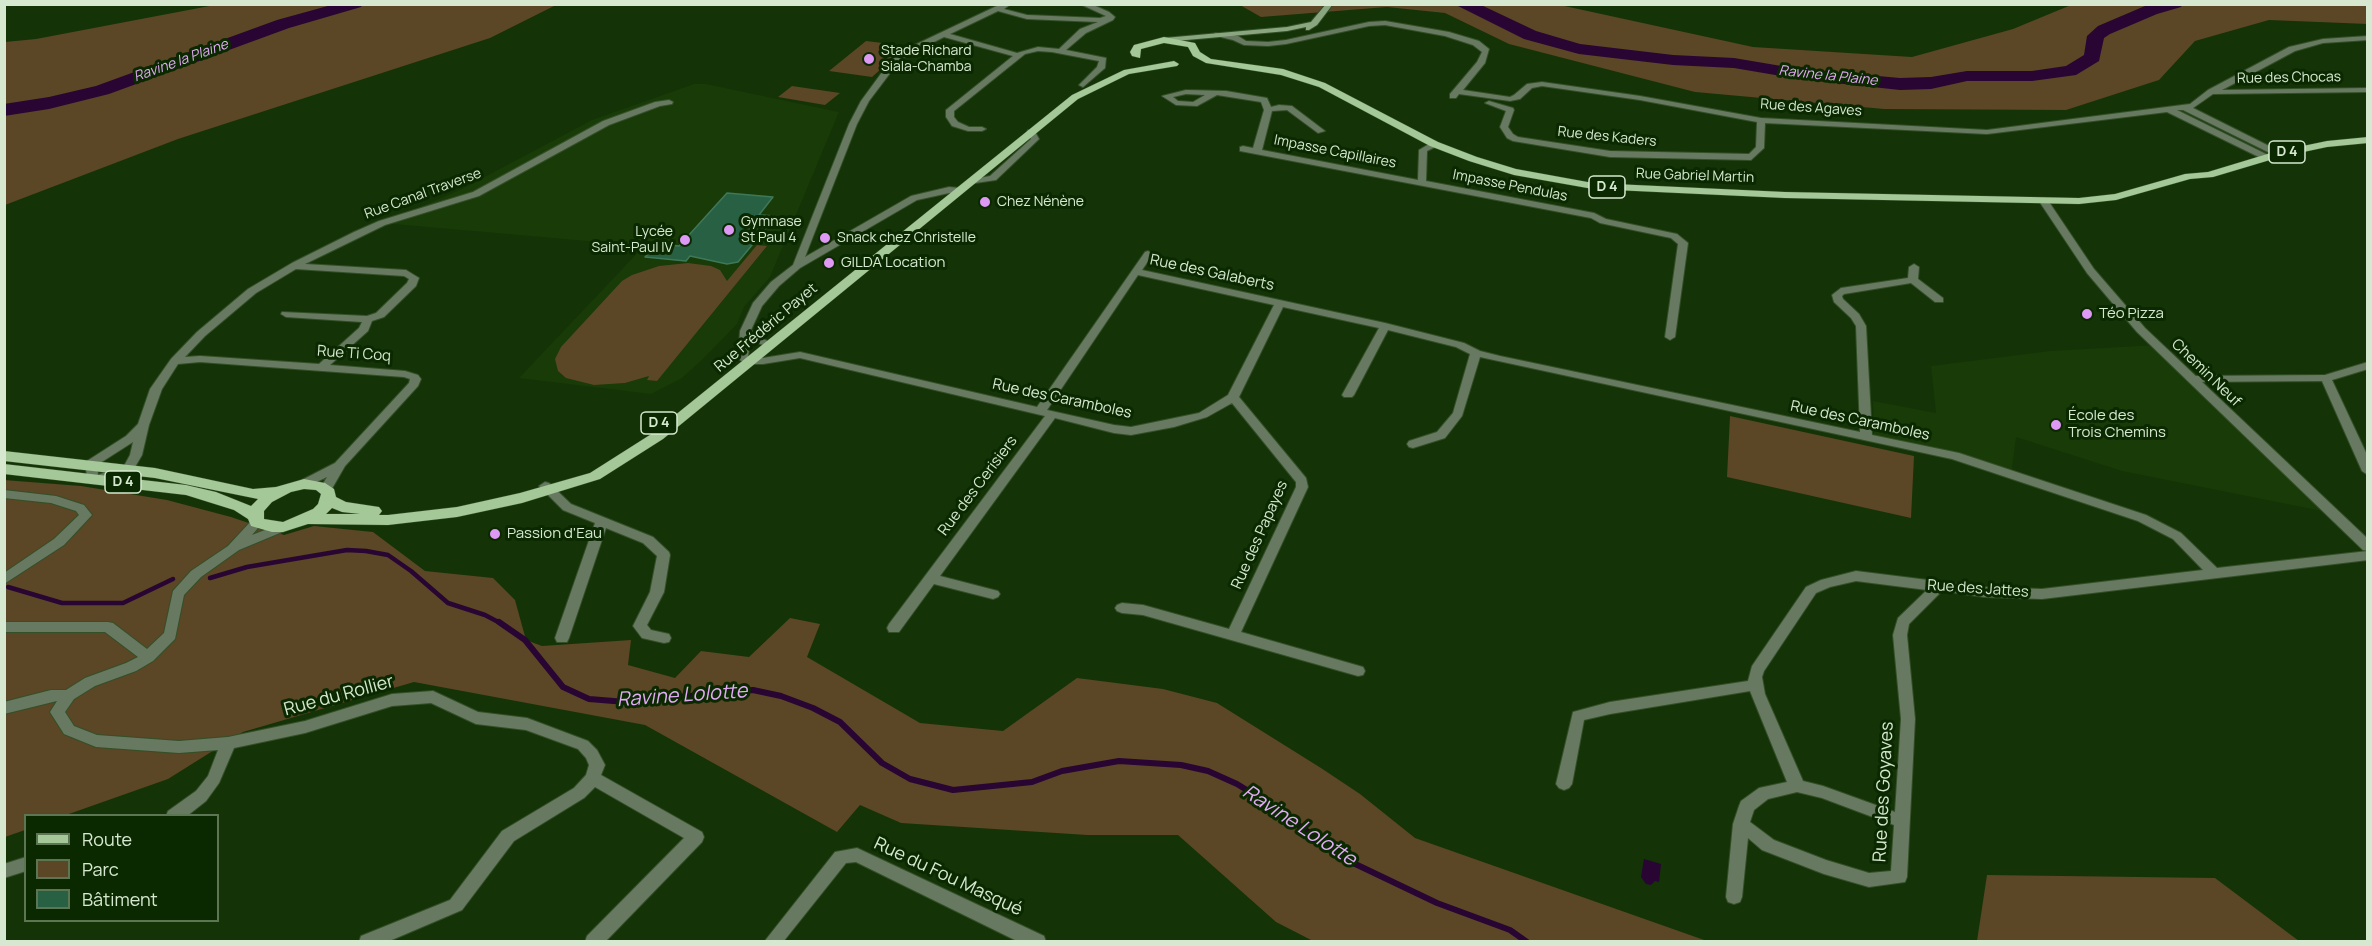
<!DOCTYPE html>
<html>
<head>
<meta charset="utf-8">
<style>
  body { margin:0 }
  #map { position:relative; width:2372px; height:946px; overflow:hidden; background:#143307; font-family:Manrope,sans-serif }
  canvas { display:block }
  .frame { position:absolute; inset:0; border:6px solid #d6e9d0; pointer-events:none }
  .legend { position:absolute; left:24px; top:814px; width:195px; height:108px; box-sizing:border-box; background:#0a2900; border:2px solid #5c7653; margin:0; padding:8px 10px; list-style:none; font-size:18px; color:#d6e9d0 }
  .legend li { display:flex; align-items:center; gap:12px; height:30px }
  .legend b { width:30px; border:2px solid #5c7653 }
</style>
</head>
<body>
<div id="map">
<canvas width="2372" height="946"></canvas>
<div class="frame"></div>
<ul class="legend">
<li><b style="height:8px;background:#a5c899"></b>Route</li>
<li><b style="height:16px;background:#5b4625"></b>Parc</li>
<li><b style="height:16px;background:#276042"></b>Bâtiment</li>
</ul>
</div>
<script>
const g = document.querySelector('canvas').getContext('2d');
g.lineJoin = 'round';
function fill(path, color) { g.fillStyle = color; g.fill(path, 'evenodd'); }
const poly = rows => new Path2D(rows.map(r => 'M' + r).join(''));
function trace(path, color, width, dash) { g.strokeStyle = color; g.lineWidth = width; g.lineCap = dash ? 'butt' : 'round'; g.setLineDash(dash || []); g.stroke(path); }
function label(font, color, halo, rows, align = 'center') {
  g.font = font + ' Manrope,sans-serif'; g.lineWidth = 6; g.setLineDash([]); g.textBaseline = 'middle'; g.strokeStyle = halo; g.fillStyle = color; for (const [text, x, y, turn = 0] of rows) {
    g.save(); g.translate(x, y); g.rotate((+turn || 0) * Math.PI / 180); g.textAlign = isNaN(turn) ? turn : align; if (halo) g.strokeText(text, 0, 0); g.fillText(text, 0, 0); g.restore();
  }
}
fill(poly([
  [694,84,706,84,839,112,770,277,744,307,737,324,702,360,682,378,651,394,519,378,644,246,382,223,462,189,592,120],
  [2156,345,2332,513,2122,471,2016,437,2011,475,1955,456,1874,439,1873,401,1936,413,1931,366,2050,351]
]), '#183b07');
fill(poly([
  [220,4,556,4,556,5,490,38,178,139,5,205,5,42,36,39],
  [1240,5,1560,5,1753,47,1912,57,2013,29,2071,5,2367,5,2368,24,2269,20,2195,41,2159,80,2066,110,1884,109,1695,92,1509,44,1445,13,1387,7,1261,17],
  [866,41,907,46,872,77,829,71],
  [792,86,840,93,825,105,778,97],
  [757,245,767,246,657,381,647,380,649,376,625,383,594,385,566,378,558,371,555,359,561,347,622,281,632,275,659,266,688,263,711,266,720,270,727,281],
  [1730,416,1914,456,1911,518,1727,477],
  [4,480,81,486,167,500,231,517,284,535,314,526,373,532,425,571,493,578,515,600,526,640,542,646,631,640,628,665,675,678,701,651,749,657,790,618,820,624,807,657,920,723,1003,731,1077,678,1163,689,1217,703,1321,768,1360,794,1415,838,1707,941,1313,941,1276,922,1178,835,1087,835,901,823,860,805,837,832,645,725,414,682,243,732,168,779,66,815,26,816,25,830,5,837],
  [1987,875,2215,878,2299,941,1977,941]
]), '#5b4625');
fill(poly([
  [1644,859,1661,864,1659,882,1655,881,1651,885,1646,884,1641,877]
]), '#280532');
trace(poly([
  [210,578,247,567,347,550,366,551,388,555,411,571,448,603,485,615,502,624],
  [8,587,62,603,123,603,173,579]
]), '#280532', 4.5);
trace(poly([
  [499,622,525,640,563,687,589,699,626,702,753,690,781,696,813,708,840,722,882,763,910,779,953,790,1032,782,1062,771,1119,761,1181,765,1208,771,1237,784,1263,800,1349,861,1437,903,1510,930,1527,942]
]), '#280532', 6);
fill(poly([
  [335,4,363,4,361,7,289,28,109,94,49,109,4,116,4,104,49,97,96,86,277,20,335,4],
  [1454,4,1479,4,1536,31,1580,44,1673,55,1734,58,1799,69,1900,78,1931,77,1967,71,2032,71,2066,66,2084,55,2087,36,2098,26,2145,6,2183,4,2181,7,2157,14,2110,34,2104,38,2099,61,2076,75,2032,81,1967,81,1931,89,1900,90,1799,79,1734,68,1673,65,1579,54,1524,39,1454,4]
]), '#280532');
const building = poly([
  [727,193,773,197,759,215,776,216,738,262,727,264,690,256,686,261,645,257,658,244,679,246,727,193]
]);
fill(building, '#276042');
trace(building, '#3f7859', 1.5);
const minor = poly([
  [1001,4,1011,4,1004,9,1027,15,1100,18,1106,16,1080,4,1091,4,1109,12,1115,17,1113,20,1086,33,1066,50,1106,58,1105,68,1083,87,1079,85,1097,67,1099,61,1052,52,1038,51,1025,54,954,111,954,117,958,122,969,127,982,127,986,129,982,131,968,131,952,126,946,117,946,110,1013,56,944,37,908,55,897,64,869,101,857,124,805,257,911,196,949,187,960,188,964,191,960,194,949,193,917,200,800,268,779,286,762,306,751,330,757,336,776,345,771,348,750,340,748,357,763,358,800,352,1037,407,1145,252,1148,251,1153,254,1142,270,1385,323,1464,343,1480,351,1500,356,1860,432,1856,326,1851,318,1834,302,1832,295,1841,288,1908,278,1909,267,1914,264,1919,267,1918,279,1943,298,1943,302,1935,302,1911,283,1844,294,1842,296,1843,299,1859,314,1866,326,1872,435,1959,453,2146,515,2181,533,2217,568,2368,551,2368,560,2042,599,1984,597,1942,591,1909,624,1907,635,1915,719,1907,877,1905,882,1869,887,1824,874,1762,850,1748,838,1742,897,1740,902,1734,904,1728,902,1726,897,1733,824,1739,806,1741,801,1759,788,1787,782,1750,691,1610,714,1584,720,1572,784,1569,788,1564,790,1559,788,1556,784,1573,712,1610,702,1748,681,1752,666,1806,587,1821,580,1856,571,1984,587,2042,589,2203,570,2173,539,2138,521,1952,459,1480,357,1462,416,1445,438,1413,448,1409,447,1407,444,1409,441,1437,432,1453,413,1470,354,1456,347,1388,330,1354,395,1352,397,1344,397,1342,395,1379,328,1283,307,1239,397,1306,478,1308,487,1241,632,1363,667,1365,671,1363,675,1358,676,1143,615,1122,613,1117,611,1115,608,1117,605,1122,603,1143,605,1229,629,1296,487,1296,482,1232,403,1207,417,1174,427,1131,435,1114,433,1055,418,940,576,998,591,1000,594,998,597,993,599,934,584,899,632,889,632,887,628,889,624,1045,416,800,358,763,364,747,364,738,359,740,331,753,303,771,282,793,265,849,124,861,101,891,60,902,51,1001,4],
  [998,11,1027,19,1098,22,1080,29,1059,49,1038,47,1017,53,950,34,998,11],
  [1138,275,1274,305,1228,395,1199,413,1131,427,1114,425,1047,410,1138,275],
  [1856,581,1927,590,1898,618,1893,635,1901,719,1895,812,1823,786,1803,781,1765,694,1762,677,1764,671,1816,593,1830,587,1856,581],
  [1797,792,1822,798,1894,825,1891,871,1869,873,1826,860,1774,840,1750,822,1754,810,1768,799,1797,792],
  [1385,21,1449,32,1479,41,1489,49,1485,63,1463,90,1510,97,1514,95,1527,84,1542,82,1640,96,1761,118,1987,130,2190,104,2208,90,2289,47,2323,39,2368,36,2368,40,2323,43,2295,51,2222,90,2368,88,2368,92,2213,94,2193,108,2281,152,2282,154,2278,157,2183,110,2177,110,2268,155,2269,157,2265,160,2167,112,1987,134,1765,123,1764,148,1751,160,1610,157,1513,141,1507,138,1500,127,1506,111,1485,103,1489,101,1513,108,1514,110,1508,127,1513,134,1518,137,1610,151,1749,154,1756,147,1757,122,1640,100,1542,86,1532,88,1520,99,1510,101,1459,94,1456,98,1450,98,1450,94,1477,62,1482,52,1473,45,1445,36,1385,25,1369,26,1286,44,1268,46,1244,45,1233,40,1212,35,1216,33,1238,36,1246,41,1268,42,1286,40,1369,22,1385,21],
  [1186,90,1226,91,1267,98,1271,107,1279,105,1292,106,1325,131,1318,133,1287,110,1272,111,1262,150,1418,180,1419,150,1434,141,1437,142,1437,146,1427,151,1426,181,1594,213,1606,219,1677,234,1688,243,1675,337,1670,340,1665,337,1678,244,1671,238,1600,223,1591,218,1240,151,1240,147,1243,146,1253,148,1264,110,1261,102,1217,95,1197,106,1176,105,1162,96,1186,90],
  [1186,94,1205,95,1193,102,1178,101,1173,97,1186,94],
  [669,100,673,102,672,104,660,106,609,125,479,196,385,225,305,264,406,270,419,278,416,286,384,317,372,321,368,331,330,365,405,371,418,375,421,379,418,386,345,466,330,492,322,492,320,489,327,477,304,488,298,484,300,481,335,463,409,383,410,379,404,377,200,362,178,364,162,389,149,425,142,455,132,472,99,483,88,481,85,464,87,461,126,436,138,424,150,389,171,359,197,332,248,289,292,263,354,232,379,221,473,192,603,121,655,102,669,100],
  [296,269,404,276,409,279,407,283,376,313,367,316,282,312,281,314,286,317,362,322,359,328,319,364,200,356,185,357,205,336,256,293,296,269],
  [133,442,130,455,124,466,98,475,97,465,133,442],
  [1028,130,1034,130,1039,139,996,180,969,184,969,180,990,176,1031,139,1027,132,1028,130],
  [2368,362,2368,369,2332,380,2368,457,2368,475,2362,471,2322,381,2191,382,2186,379,2191,376,2325,375,2368,362],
  [545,482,549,483,571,504,653,537,669,552,670,555,664,592,647,625,651,630,669,634,671,638,669,642,664,643,642,638,633,626,650,592,657,556,643,543,606,528,569,638,567,642,557,642,555,638,595,523,563,510,539,486,545,482],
  [4,490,56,496,84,505,92,515,64,545,4,584,4,573,54,539,79,515,76,511,51,503,4,498,4,490],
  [257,518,263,522,252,535,283,523,289,527,287,530,239,550,201,577,184,595,175,639,153,661,136,671,95,686,74,699,65,712,74,726,97,735,179,741,228,737,305,721,392,694,433,691,478,712,527,718,588,741,597,750,605,765,601,775,702,832,704,837,702,842,605,942,585,942,587,936,684,838,595,787,584,798,514,841,462,910,387,942,359,942,361,936,450,900,502,831,574,788,586,775,589,765,586,758,578,749,526,730,476,724,431,703,392,706,305,733,234,748,219,783,206,801,187,816,166,816,168,811,196,791,208,776,218,750,179,753,96,747,64,734,50,712,57,701,4,714,4,702,51,690,66,690,85,678,126,663,138,657,105,632,4,632,4,622,108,622,113,623,147,649,164,633,173,591,191,571,228,546,253,519,257,518],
  [857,848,1044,936,1046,942,1019,942,856,862,846,863,783,942,764,942,835,852,857,848],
  [26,857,26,871,4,878,4,864,26,857]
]);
const tertiary = poly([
  [2044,198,2047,199,2094,269,2145,328,2368,539,2368,551,2363,550,2137,332,2087,273,2039,201,2044,198]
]);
const secondary = poly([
  [1326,4,1333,4,1317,25,1309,30,1306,30,1306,27,1287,31,1164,42,1160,40,1164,38,1287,27,1311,22,1326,4]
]);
const primary = poly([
  [1164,37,1195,43,1200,52,1211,59,1283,69,1325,83,1438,142,1477,157,1516,169,1593,183,1785,192,2079,198,2115,194,2185,174,2208,172,2274,152,2327,141,2368,137,2368,143,2327,147,2280,157,2213,177,2190,179,2116,200,2079,204,1785,198,1593,189,1514,175,1469,161,1430,146,1319,87,1281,75,1206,63,1193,56,1188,47,1164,43,1141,49,1140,58,1132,56,1130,52,1134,45,1164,37],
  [1174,61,1179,64,1177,66,1129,74,1078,99,663,439,600,479,522,503,457,517,388,525,308,524,283,532,272,532,251,526,248,519,234,510,186,495,4,474,4,464,186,485,216,492,251,506,258,499,155,478,4,461,4,451,155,468,253,489,276,487,304,479,325,483,334,489,336,497,346,502,379,507,382,511,379,515,388,515,457,507,520,493,590,473,653,433,1072,95,1124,70,1174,61],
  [304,489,316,490,321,494,318,504,313,509,283,522,264,519,264,511,272,502,291,492,304,489],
  [332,508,342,512,360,514,326,514,332,508]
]);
trace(minor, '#335027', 2);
trace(tertiary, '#335027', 2);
trace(secondary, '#335027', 2);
trace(primary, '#335027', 1);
fill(minor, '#687962');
fill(tertiary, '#687962');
fill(secondary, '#8aa681');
fill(primary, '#a5c899');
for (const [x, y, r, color] of [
  [869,59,6,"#dd99f3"],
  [985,202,6,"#dd99f3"],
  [729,230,6,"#dd99f3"],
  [825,238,6,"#dd99f3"],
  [685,240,6,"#dd99f3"],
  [829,263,6,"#dd99f3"],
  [2087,314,6,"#dd99f3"],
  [2056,425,6,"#dd99f3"],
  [495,534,6,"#dd99f3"]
]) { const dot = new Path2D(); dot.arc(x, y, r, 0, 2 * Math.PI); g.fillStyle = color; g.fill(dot); trace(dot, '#0a2900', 2); }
label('14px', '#d6e9d0', '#0a2900', [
  ["Stade Richard",881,51],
  ["Siala-Chamba",881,67],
  ["Chez Nénène",997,202],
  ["Gymnase",741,222],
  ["St Paul 4",741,238],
  ["Lycée",673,232,"right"],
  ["Saint-Paul IV",673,248,"right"],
  ["Snack chez Christelle",837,238]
], 'left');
label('italic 14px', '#e4abf6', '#0a2900', [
  ["Ravine la Plaine",181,61,-20],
  ["Ravine la Plaine",1828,76,6]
]);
label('14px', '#d6e9d0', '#0a2900', [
  ["Rue des Chocas",2289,78,-1],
  ["Rue des Agaves",1811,108,4],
  ["Rue des Kaders",1607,137,6],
  ["Impasse Capillaires",1335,152,11],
  ["Rue Gabriel Martin",1695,176,2],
  ["Impasse Pendulas",1510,186,11],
  ["Rue Canal Traverse",423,194,-20]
]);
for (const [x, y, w] of [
  [2287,152,36],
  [1607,187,36],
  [659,423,36],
  [123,482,36]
]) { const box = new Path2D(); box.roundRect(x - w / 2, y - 11, w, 22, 4.5); g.fillStyle = '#0a2900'; g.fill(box); trace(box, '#d6e9d0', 1.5); }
label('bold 14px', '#d6e9d0', null, [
  ["D 4",2287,152],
  ["D 4",1607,187],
  ["D 4",659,423],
  ["D 4",123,482]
]);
label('15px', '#d6e9d0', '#0a2900', [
  ["GILDA Location",841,263],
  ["Téo Pizza",2099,314],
  ["École des",2068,416],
  ["Trois Chemins",2068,433],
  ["Passion d'Eau",507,534]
], 'left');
label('15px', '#d6e9d0', '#0a2900', [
  ["Rue des Galaberts",1212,273,12],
  ["Rue Frédéric Payet",766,328,-40],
  ["Rue Ti Coq",354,354,4],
  ["Chemin Neuf",2206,373,44],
  ["Rue des Caramboles",1062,399,12],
  ["Rue des Caramboles",1860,421,12],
  ["Rue des Cerisiers",978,486,-53],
  ["Rue des Papayes",1260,535,-66],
  ["Rue des Jattes",1978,589,4]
]);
label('18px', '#d6e9d0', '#0a2900', [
  ["Rue du Rollier",339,696,-15],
  ["Rue des Goyaves",1884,792,-87],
  ["Rue du Fou Masqué",948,877,25]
]);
label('italic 20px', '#e4abf6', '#0a2900', [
  ["Ravine Lolotte",682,696,-4],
  ["Ravine Lolotte",1299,826,33]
]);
</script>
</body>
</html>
